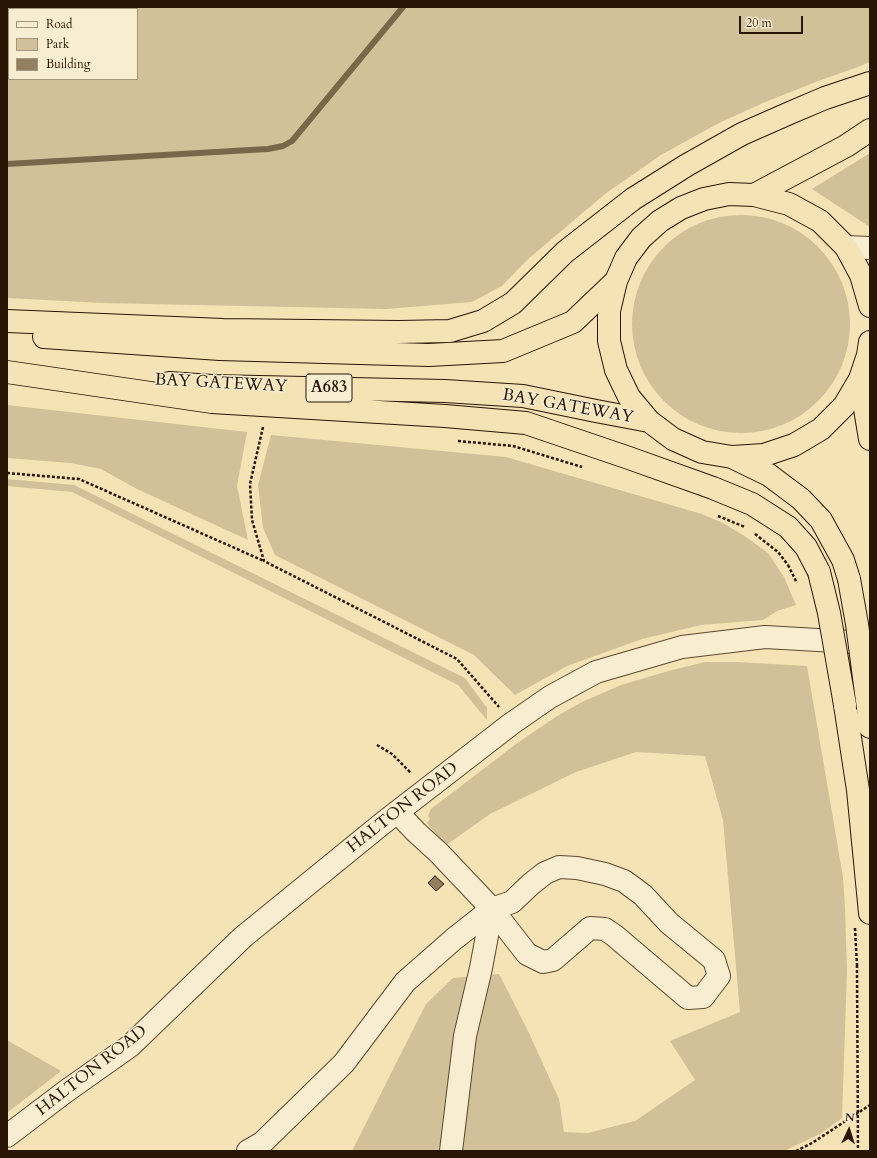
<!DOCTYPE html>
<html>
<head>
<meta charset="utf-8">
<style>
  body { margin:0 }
  #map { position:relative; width:877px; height:1158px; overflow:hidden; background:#f5e3b6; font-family:Cardo,serif }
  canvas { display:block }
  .frame { position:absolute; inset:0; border:8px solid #291504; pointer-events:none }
  .legend { position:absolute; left:8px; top:8px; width:130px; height:72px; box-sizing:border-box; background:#f8edd0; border:1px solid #a5977e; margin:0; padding:5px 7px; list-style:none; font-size:12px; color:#291504 }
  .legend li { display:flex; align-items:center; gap:8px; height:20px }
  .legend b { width:20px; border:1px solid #a5977e }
  .north { position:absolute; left:829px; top:1110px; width:40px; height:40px; -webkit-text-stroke:3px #f8edd0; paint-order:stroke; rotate:4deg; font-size:11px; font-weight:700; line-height:16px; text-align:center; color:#291504 }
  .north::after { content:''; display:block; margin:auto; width:14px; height:18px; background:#291504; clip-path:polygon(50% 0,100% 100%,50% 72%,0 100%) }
  .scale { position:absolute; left:739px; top:16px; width:64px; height:18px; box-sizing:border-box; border:2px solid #291504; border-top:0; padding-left:5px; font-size:12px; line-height:14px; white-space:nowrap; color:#291504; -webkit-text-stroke:3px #f8edd0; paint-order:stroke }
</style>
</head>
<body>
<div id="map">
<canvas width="877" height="1158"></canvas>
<div class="frame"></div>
<ul class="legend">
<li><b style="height:5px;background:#f8edd0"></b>Road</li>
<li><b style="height:11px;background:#d2c098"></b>Park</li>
<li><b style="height:11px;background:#938061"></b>Building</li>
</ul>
<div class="north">N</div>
<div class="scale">20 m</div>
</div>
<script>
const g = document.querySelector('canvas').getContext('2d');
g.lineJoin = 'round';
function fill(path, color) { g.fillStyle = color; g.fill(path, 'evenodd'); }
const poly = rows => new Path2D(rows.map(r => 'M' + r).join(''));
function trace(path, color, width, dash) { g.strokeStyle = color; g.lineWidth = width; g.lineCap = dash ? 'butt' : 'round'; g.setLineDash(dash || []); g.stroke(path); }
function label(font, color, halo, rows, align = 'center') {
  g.font = font + ' Cardo,serif'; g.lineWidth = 3; g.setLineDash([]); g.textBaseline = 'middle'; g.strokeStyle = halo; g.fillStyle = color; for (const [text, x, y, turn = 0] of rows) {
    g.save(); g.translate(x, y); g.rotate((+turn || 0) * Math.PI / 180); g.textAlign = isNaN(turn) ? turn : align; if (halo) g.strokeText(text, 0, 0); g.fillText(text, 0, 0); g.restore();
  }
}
fill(poly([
  [7,7,870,7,870,62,858,67,821,80,763,103,717,124,661,155,605,194,527,260,502,286,472,302,386,309,102,303,7,298],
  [9,9,137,9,137,79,9,79],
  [870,153,870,227,812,189],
  '632 324a109 109 0 1 1 218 0a109 109 0 1 1-218 0Z',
  [7,405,247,432,237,486,248,540,137,489,101,469,70,463,7,458],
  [271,435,506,457,702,514,723,523,746,537,768,553,784,577,796,605,777,611,763,620,701,625,642,639,567,666,515,695,474,655,275,555,263,528,258,485],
  [7,479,74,485,465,678,487,708,487,720,458,685,72,492,7,486],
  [705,662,737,662,807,666,843,877,845,907,847,971,842,1118,820,1134,784,1151,352,1151,426,1004,453,978,499,974,528,1031,559,1099,564,1132,588,1133,635,1121,695,1080,670,1041,740,1012,723,820,705,756,636,752,576,772,490,814,445,846,427,823,430,819,428,816,431,809,516,744,557,716,582,702,621,685,672,670],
  [7,1040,61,1071,7,1113]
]), '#d2c098');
trace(poly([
  [7,164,268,149,283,146,292,141,302,129,403,7]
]), '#7a674a', 6);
const building = poly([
  [435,876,444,884,436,891,428,883,435,876]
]);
fill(building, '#938061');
trace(building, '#291504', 1);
const minor = poly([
  [846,247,870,248],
  [559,867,577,868,605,874,624,881,643,895,669,923,714,960,719,976,703,997,688,998,615,936,605,929,590,928,553,960,543,962,527,954,492,909,512,902,531,884,545,873,559,867],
  [7,1136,65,1092,130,1046,243,937,383,823,511,724,550,697,596,672,682,647,765,637,870,643],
  [248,1151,262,1143,344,1063,405,982,454,939,492,909,439,853,416,832,397,812],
  [451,1151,465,1036,481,968,492,909]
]);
const highway = poly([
  [754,195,846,146,870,130],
  [870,306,861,275,846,247,820,221,789,204,754,195,729,194,704,199,681,208,660,221,641,238,626,258,616,281,609,311,609,341,616,370,629,397,649,421,673,439,702,452,732,457,764,455,794,445,821,429,844,406,860,379,868,355,870,342],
  [7,321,223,330,399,332,450,331,483,321,513,303,565,252,633,199,687,165,742,134,792,112,825,98,870,83],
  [44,337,220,349,429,355,503,351,573,322,616,281],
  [7,372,212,402,445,416,526,423,629,458,713,488,752,504,788,527,806,547,819,572],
  [860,379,870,439],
  [169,383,212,386,445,391,523,396,596,411,649,421],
  [734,458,769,475,801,499,821,520,843,560,849,579],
  [845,705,858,790,870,913],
  [868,708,870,727]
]);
trace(minor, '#5c4830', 24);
trace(highway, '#291504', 24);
trace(poly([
  [263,427,250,484,252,520,264,561,457,659,499,707],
  [458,441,513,446,582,467],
  [7,473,79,479,264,561],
  [718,516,745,527],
  [755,534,778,552,788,565],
  [377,745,392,754,411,773],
  [855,928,857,965],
  [796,1151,812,1143,870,1105]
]), '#291504', 2.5, [3, 2]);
trace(minor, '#f8edd0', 22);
trace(highway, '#f5e3b6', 22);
const highwayBridge = poly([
  [819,572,829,613,845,705],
  [849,579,857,624,868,708]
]);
trace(highwayBridge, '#291504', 24, []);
trace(poly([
  [788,565,797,583],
  [857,965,858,1151]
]), '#291504', 2.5, [3, 2]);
trace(highwayBridge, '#f5e3b6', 22);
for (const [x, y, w] of [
  [329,388,46]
]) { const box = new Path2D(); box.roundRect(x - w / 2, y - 14, w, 28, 3); g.fillStyle = '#f8edd0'; g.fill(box); trace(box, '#291504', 1); }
label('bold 16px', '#291504', null, [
  ["A683",329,388]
]);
label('17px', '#291504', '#f8edd0', [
  ["BAY GATEWAY",221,384,3],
  ["BAY GATEWAY",568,407,10],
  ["HALTON ROAD",403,808,-38],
  ["HALTON ROAD",92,1071,-38]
]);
</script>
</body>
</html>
